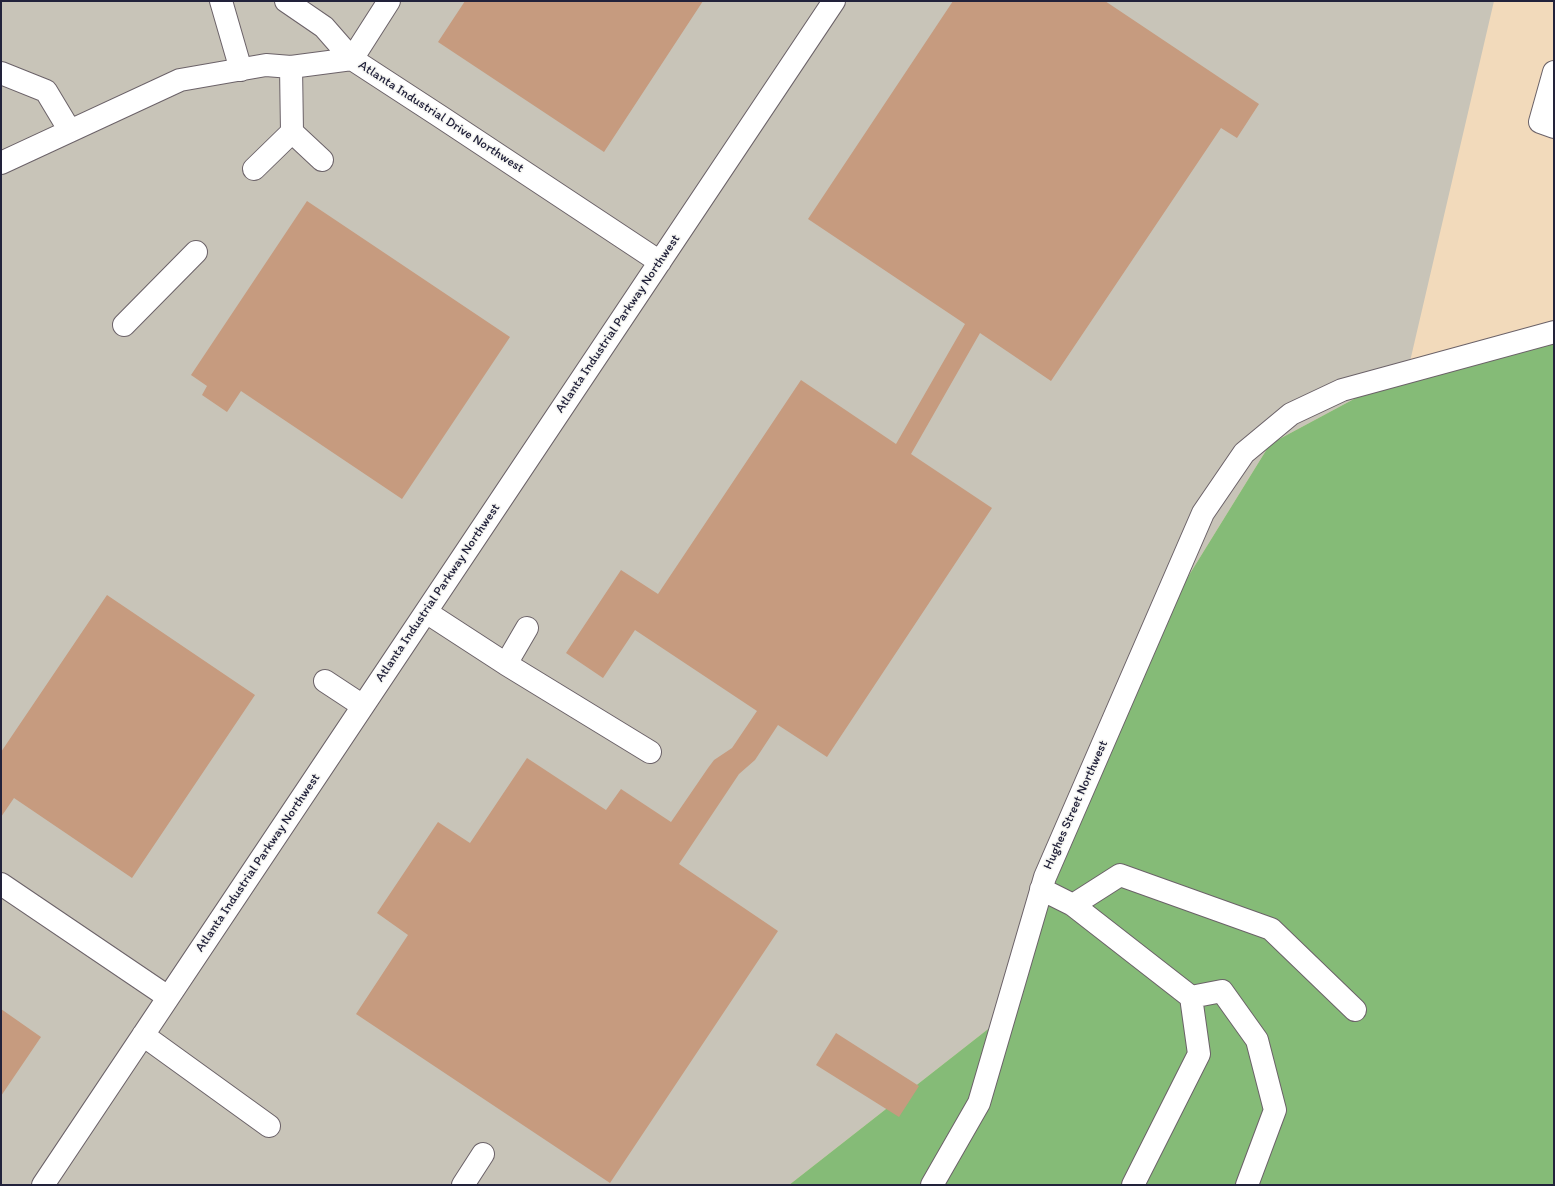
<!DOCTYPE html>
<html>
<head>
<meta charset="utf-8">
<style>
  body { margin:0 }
  #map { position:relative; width:1555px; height:1186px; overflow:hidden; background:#f2dabb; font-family:Itim,sans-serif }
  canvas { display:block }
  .frame { position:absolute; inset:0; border:2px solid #22223b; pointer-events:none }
</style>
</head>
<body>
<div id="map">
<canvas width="1555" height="1186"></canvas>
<div class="frame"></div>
</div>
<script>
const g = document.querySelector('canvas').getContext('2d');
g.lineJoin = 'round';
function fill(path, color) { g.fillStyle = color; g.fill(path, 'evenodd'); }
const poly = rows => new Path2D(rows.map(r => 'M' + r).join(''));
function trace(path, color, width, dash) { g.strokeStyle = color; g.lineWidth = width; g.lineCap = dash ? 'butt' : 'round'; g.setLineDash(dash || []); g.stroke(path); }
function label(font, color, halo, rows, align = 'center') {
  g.font = font + ' Itim,sans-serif'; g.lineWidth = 3; g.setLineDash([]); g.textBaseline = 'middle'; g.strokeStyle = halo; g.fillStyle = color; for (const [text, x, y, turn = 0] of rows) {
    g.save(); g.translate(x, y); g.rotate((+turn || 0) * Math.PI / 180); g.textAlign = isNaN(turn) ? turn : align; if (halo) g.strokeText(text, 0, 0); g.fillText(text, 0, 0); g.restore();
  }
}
fill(poly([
  [1,1,1494,1,1408,370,1270,444,1173,601,997,1022,789,1185,1,1185]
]), '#c8c4b8');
fill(poly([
  [1554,344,1554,1185,789,1185,997,1022,1173,601,1270,444,1408,370]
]), '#85bb77');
fill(poly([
  [465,1,703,1,604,152,438,42],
  [953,1,1105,1,1259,104,1237,138,1221,128,1051,381,980,333,911,454,992,508,827,757,778,725,755,760,739,774,679,864,778,931,610,1183,356,1014,408,935,377,913,438,822,470,843,527,758,606,810,621,789,671,822,708,768,714,760,732,748,757,711,635,630,603,678,566,653,621,570,658,594,801,380,896,444,965,324,808,219],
  [307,201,510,337,402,499,241,391,227,412,202,395,207,386,191,375],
  [107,595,255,695,132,878,14,798,1,817,1,752],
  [1,1009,41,1037,1,1096],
  [836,1033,919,1086,899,1117,816,1065]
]), '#c69b7f');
const minor = poly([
  [221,1,241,70],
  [286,1,324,27,352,59,389,1],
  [291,67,292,132,322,160],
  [1554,72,1540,122,1554,127],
  [1,73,46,91,70,131],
  [1,163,180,80,266,65,291,67,352,59,441,117,660,262],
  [254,169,292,132],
  [124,325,196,252],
  [426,612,506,664,650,752],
  [506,664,527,628],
  [325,681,363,706],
  [1,884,168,997],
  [1041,889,1073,905,1191,997,1222,991,1257,1040,1275,1110,1247,1185],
  [1073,905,1120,875,1271,929,1355,1010],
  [143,1035,269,1126],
  [43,1185,834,1],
  [463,1185,483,1154],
  [932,1185,979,1103,1045,877,1203,513,1244,453,1291,414,1342,390,1554,332],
  [1133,1185,1199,1054,1191,997]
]);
trace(minor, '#6b6268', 24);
trace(minor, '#fff', 22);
label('13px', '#22223b', '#f6f6f2', [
  ["Atlanta Industrial Drive Northwest",441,117,33],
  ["Atlanta Industrial Parkway Northwest",618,324,-56],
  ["Atlanta Industrial Parkway Northwest",438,593,-56],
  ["Hughes Street Northwest",1076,805,-66],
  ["Atlanta Industrial Parkway Northwest",258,863,-56]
]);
</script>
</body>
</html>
